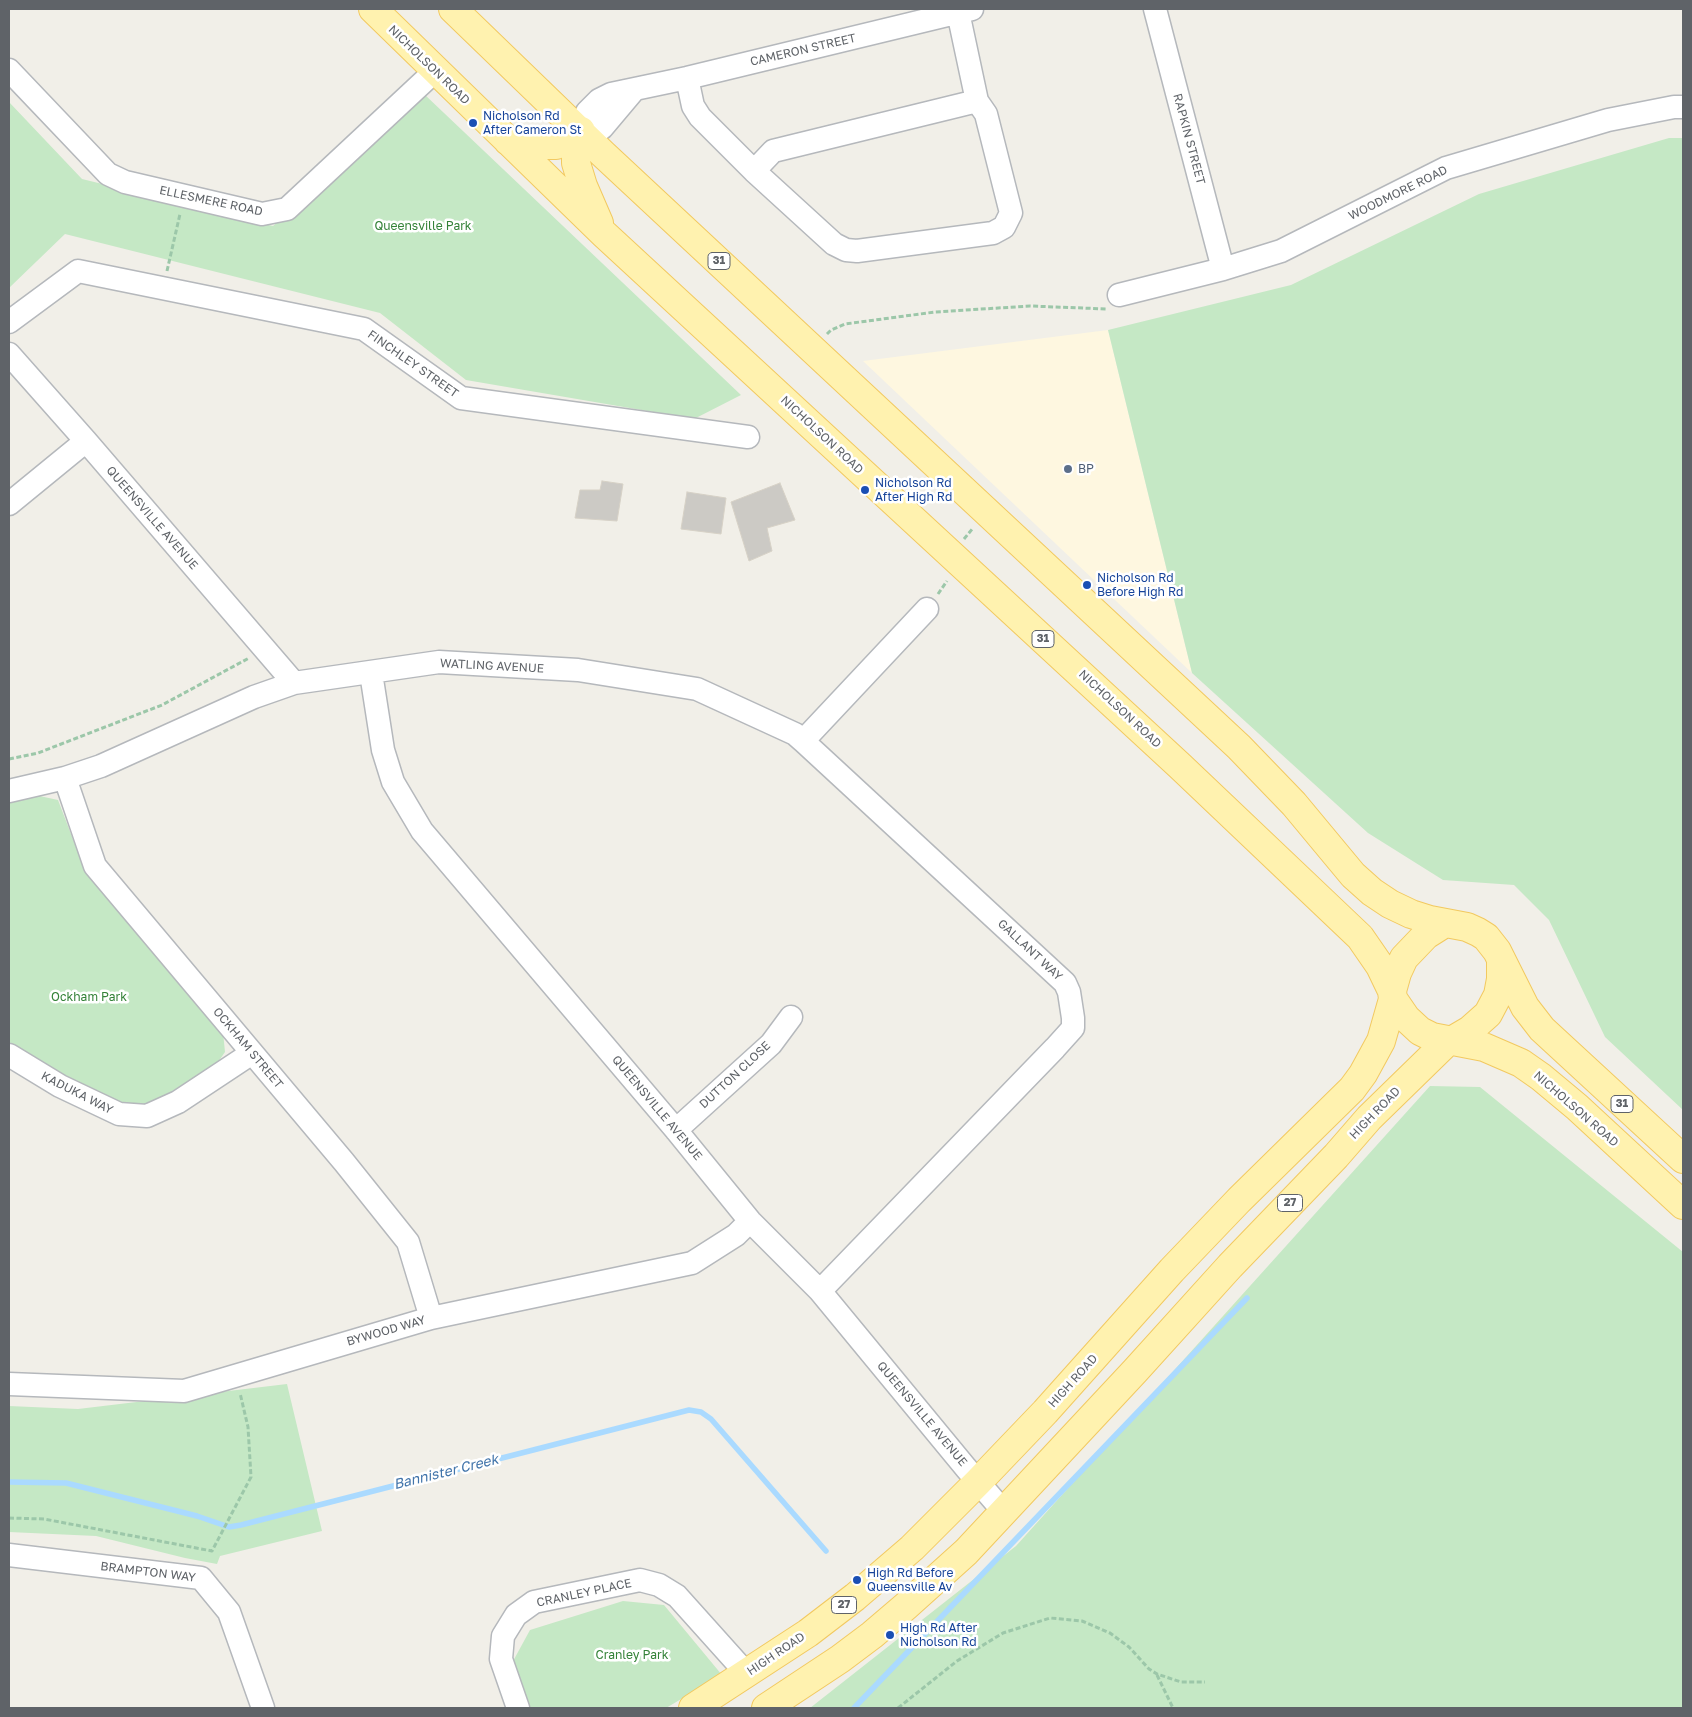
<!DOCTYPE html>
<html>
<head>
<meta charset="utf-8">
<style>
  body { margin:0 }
  #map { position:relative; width:1692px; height:1717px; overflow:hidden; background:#f1efe8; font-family:"Golos Text",sans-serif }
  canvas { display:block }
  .frame { position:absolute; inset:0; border:10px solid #5f6368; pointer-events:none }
</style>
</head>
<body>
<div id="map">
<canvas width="1692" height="1717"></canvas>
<div class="frame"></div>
</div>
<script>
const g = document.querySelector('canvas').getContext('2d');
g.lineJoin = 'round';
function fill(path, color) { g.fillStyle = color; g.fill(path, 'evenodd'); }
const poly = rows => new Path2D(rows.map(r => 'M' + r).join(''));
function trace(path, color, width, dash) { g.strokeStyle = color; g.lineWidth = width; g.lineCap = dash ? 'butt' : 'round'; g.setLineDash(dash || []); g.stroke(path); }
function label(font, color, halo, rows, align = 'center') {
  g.font = font + ' "Golos Text",sans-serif'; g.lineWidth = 5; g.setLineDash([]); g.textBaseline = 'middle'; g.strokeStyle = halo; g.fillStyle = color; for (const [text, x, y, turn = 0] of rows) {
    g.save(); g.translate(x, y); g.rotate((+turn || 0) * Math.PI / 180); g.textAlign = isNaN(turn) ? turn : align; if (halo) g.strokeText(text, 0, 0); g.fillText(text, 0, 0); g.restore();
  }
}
fill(poly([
  [1108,330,1192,673,863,361]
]), '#fef7e0');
fill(poly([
  [424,94,741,395,694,419,466,380,380,313,65,234,9,288,9,102,82,179,273,226],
  [1669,138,1683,138,1683,1110,1605,1037,1549,920,1514,885,1443,880,1368,833,1192,673,1108,330,1291,285,1479,194],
  [35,795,58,800,84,868,223,1032,225,1052,216,1065,169,1093,144,1105,117,1105,65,1077,9,1042,9,800],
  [1430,1086,1480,1087,1683,1252,1683,1708,810,1708,1016,1546],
  [287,1384,322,1531,220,1556,217,1564,185,1558,96,1536,9,1532,9,1406,78,1409],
  [623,1601,664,1605,722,1675,666,1708,528,1708,512,1663,530,1630]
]), '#c5e8c5');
trace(poly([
  [9,1482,66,1483,197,1516,229,1527,241,1525,689,1410,701,1412,711,1419,826,1551],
  [854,1708,1247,1298]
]), '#aadaff', 5.5);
const building = poly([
  [602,481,623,484,617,521,575,518,580,490,600,490,602,481],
  [780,483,795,520,767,528,772,551,749,561,731,502,780,483],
  [687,492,726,498,721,534,681,529,687,492]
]);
fill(building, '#cccac5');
trace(building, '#d6d1c6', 1);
const minor = poly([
  [1155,9,1223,269],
  [9,70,108,174,125,182,262,214,287,209,435,71],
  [687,78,693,106,700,117,754,171,834,244,846,250,857,251,993,233,1004,227,1011,213,986,114,977,101,958,12],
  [634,90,602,128,581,131,587,112,599,100,611,94,687,78,972,9],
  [754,171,773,151,977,101],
  [1119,295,1223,269,1281,251,1446,168,1608,120,1674,107,1683,107],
  [9,322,78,271,364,329,461,398,748,437],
  [9,354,86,441,294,683],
  [9,504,86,441],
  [371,673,383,750,393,782,422,831,676,1130,750,1221,820,1291,966,1468,1004,1512],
  [803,741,1065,983,1069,992,1073,1018,1073,1028,1055,1048,820,1291],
  [65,778,95,866,344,1162,408,1242,431,1318],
  [9,791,65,778,101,766,254,697,294,683,439,662,578,670,697,689,795,734,803,741,927,609],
  [9,1055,60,1086,119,1114,147,1116,178,1102,252,1053],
  [676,1130,771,1044,791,1017],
  [9,1384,184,1391,431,1318,692,1263,736,1235,750,1221],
  [9,1555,201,1578,229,1612,263,1708],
  [518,1708,501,1659,503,1636,516,1615,534,1602,640,1580,659,1585,677,1596,747,1674]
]);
const major = poly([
  [373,9,604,234,1180,766,1360,937,1380,966,1392,991,1393,999,1406,1018,1420,1031,1432,1037,1484,1047,1521,1063,1541,1077,1577,1107,1683,1205],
  [453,9,603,154,1239,747,1294,804,1353,875,1372,892,1390,904,1411,914,1430,920,1467,927,1478,932,1486,937,1497,951,1525,1007,1542,1029,1683,1159],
  [581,131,576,147,576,163,583,186,599,223],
  [508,141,535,145,556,145,568,141,581,131],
  [1392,991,1397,973,1404,958,1426,935,1445,923],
  [1453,1040,1470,1030,1488,1014,1498,995,1501,979,1501,959],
  [693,1708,808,1633,855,1597,912,1548,978,1482,1045,1412,1172,1270,1239,1200,1352,1089,1363,1074,1381,1041,1393,999],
  [766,1708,840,1659,872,1635,906,1606,966,1552,1135,1371,1230,1266,1336,1156,1369,1118,1449,1040]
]);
trace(minor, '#b5b8bc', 25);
trace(major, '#f2c960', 30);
trace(poly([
  [167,271,180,214],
  [827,334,831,330,845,324,935,312,1030,306,1107,309],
  [964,539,973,528],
  [938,594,947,581],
  [9,759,38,753,162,705,249,658],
  [9,1518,44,1519,212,1551,251,1477,248,1427,240,1393],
  [1157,1675,1173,1708],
  [898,1708,957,1661,1003,1633,1050,1618,1082,1621,1110,1633,1129,1647,1149,1669,1157,1674,1181,1682,1205,1682]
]), '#9cc7a9', 3, [5, 2.5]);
trace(minor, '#fff', 22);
trace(major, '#fff2af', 28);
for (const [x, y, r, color] of [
  [473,123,5,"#1a4fb4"],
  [1068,469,5,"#5c6f8a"],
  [865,490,5,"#1a4fb4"],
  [1087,585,5,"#1a4fb4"],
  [857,1580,5,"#1a4fb4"],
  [890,1635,5,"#1a4fb4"]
]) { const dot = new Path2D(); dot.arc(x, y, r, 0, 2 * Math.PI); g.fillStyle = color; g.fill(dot); trace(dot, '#fff', 2); }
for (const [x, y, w] of [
  [719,261,22],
  [1043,639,22],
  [1622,1104,22],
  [1290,1203,25],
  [844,1605,25]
]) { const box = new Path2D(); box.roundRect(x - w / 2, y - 8.5, w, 17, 4); g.fillStyle = '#fff'; g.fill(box); trace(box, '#5f6368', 1); }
label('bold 11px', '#5f6368', null, [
  ["31",719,261],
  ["31",1043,639],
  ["31",1622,1104],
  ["27",1290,1203],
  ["27",844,1605]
]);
label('12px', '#5f6368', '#fff', [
  ["CAMERON STREET",803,50,-13],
  ["NICHOLSON ROAD",429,65,44],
  ["RAPKIN STREET",1189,139,75],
  ["WOODMORE ROAD",1398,193,-26],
  ["ELLESMERE ROAD",211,201,12],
  ["FINCHLEY STREET",413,364,35],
  ["NICHOLSON ROAD",822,435,43],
  ["QUEENSVILLE AVENUE",152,518,49],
  ["WATLING AVENUE",492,666,3],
  ["NICHOLSON ROAD",1120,709,43],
  ["GALLANT WAY",1030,950,43],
  ["OCKHAM STREET",248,1048,50],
  ["DUTTON CLOSE",735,1075,-43],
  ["KADUKA WAY",77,1093,27],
  ["QUEENSVILLE AVENUE",657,1108,50],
  ["NICHOLSON ROAD",1576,1109,41],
  ["HIGH ROAD",1375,1113,-46],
  ["BYWOOD WAY",386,1331,-16],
  ["HIGH ROAD",1073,1381,-48],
  ["QUEENSVILLE AVENUE",922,1414,50],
  ["BRAMPTON WAY",148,1572,7],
  ["CRANLEY PLACE",584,1593,-12],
  ["HIGH ROAD",776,1654,-34]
]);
label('12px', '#164399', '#fff', [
  ["Nicholson Rd",483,116],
  ["After Cameron St",483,130],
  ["Nicholson Rd",875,483],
  ["After High Rd",875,497],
  ["Nicholson Rd",1097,578],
  ["Before High Rd",1097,592],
  ["High Rd Before",867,1573],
  ["Queensville Av",867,1587],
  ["High Rd After",900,1628],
  ["Nicholson Rd",900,1642]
], 'left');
label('12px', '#348238', '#fff', [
  ["Queensville Park",423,226],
  ["Ockham Park",89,997],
  ["Cranley Park",632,1655]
]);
label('12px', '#4e5e75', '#fff', [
  ["BP",1078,469]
], 'left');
label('italic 14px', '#4174aa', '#fff', [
  ["Bannister Creek",446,1472,-14]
]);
</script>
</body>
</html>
